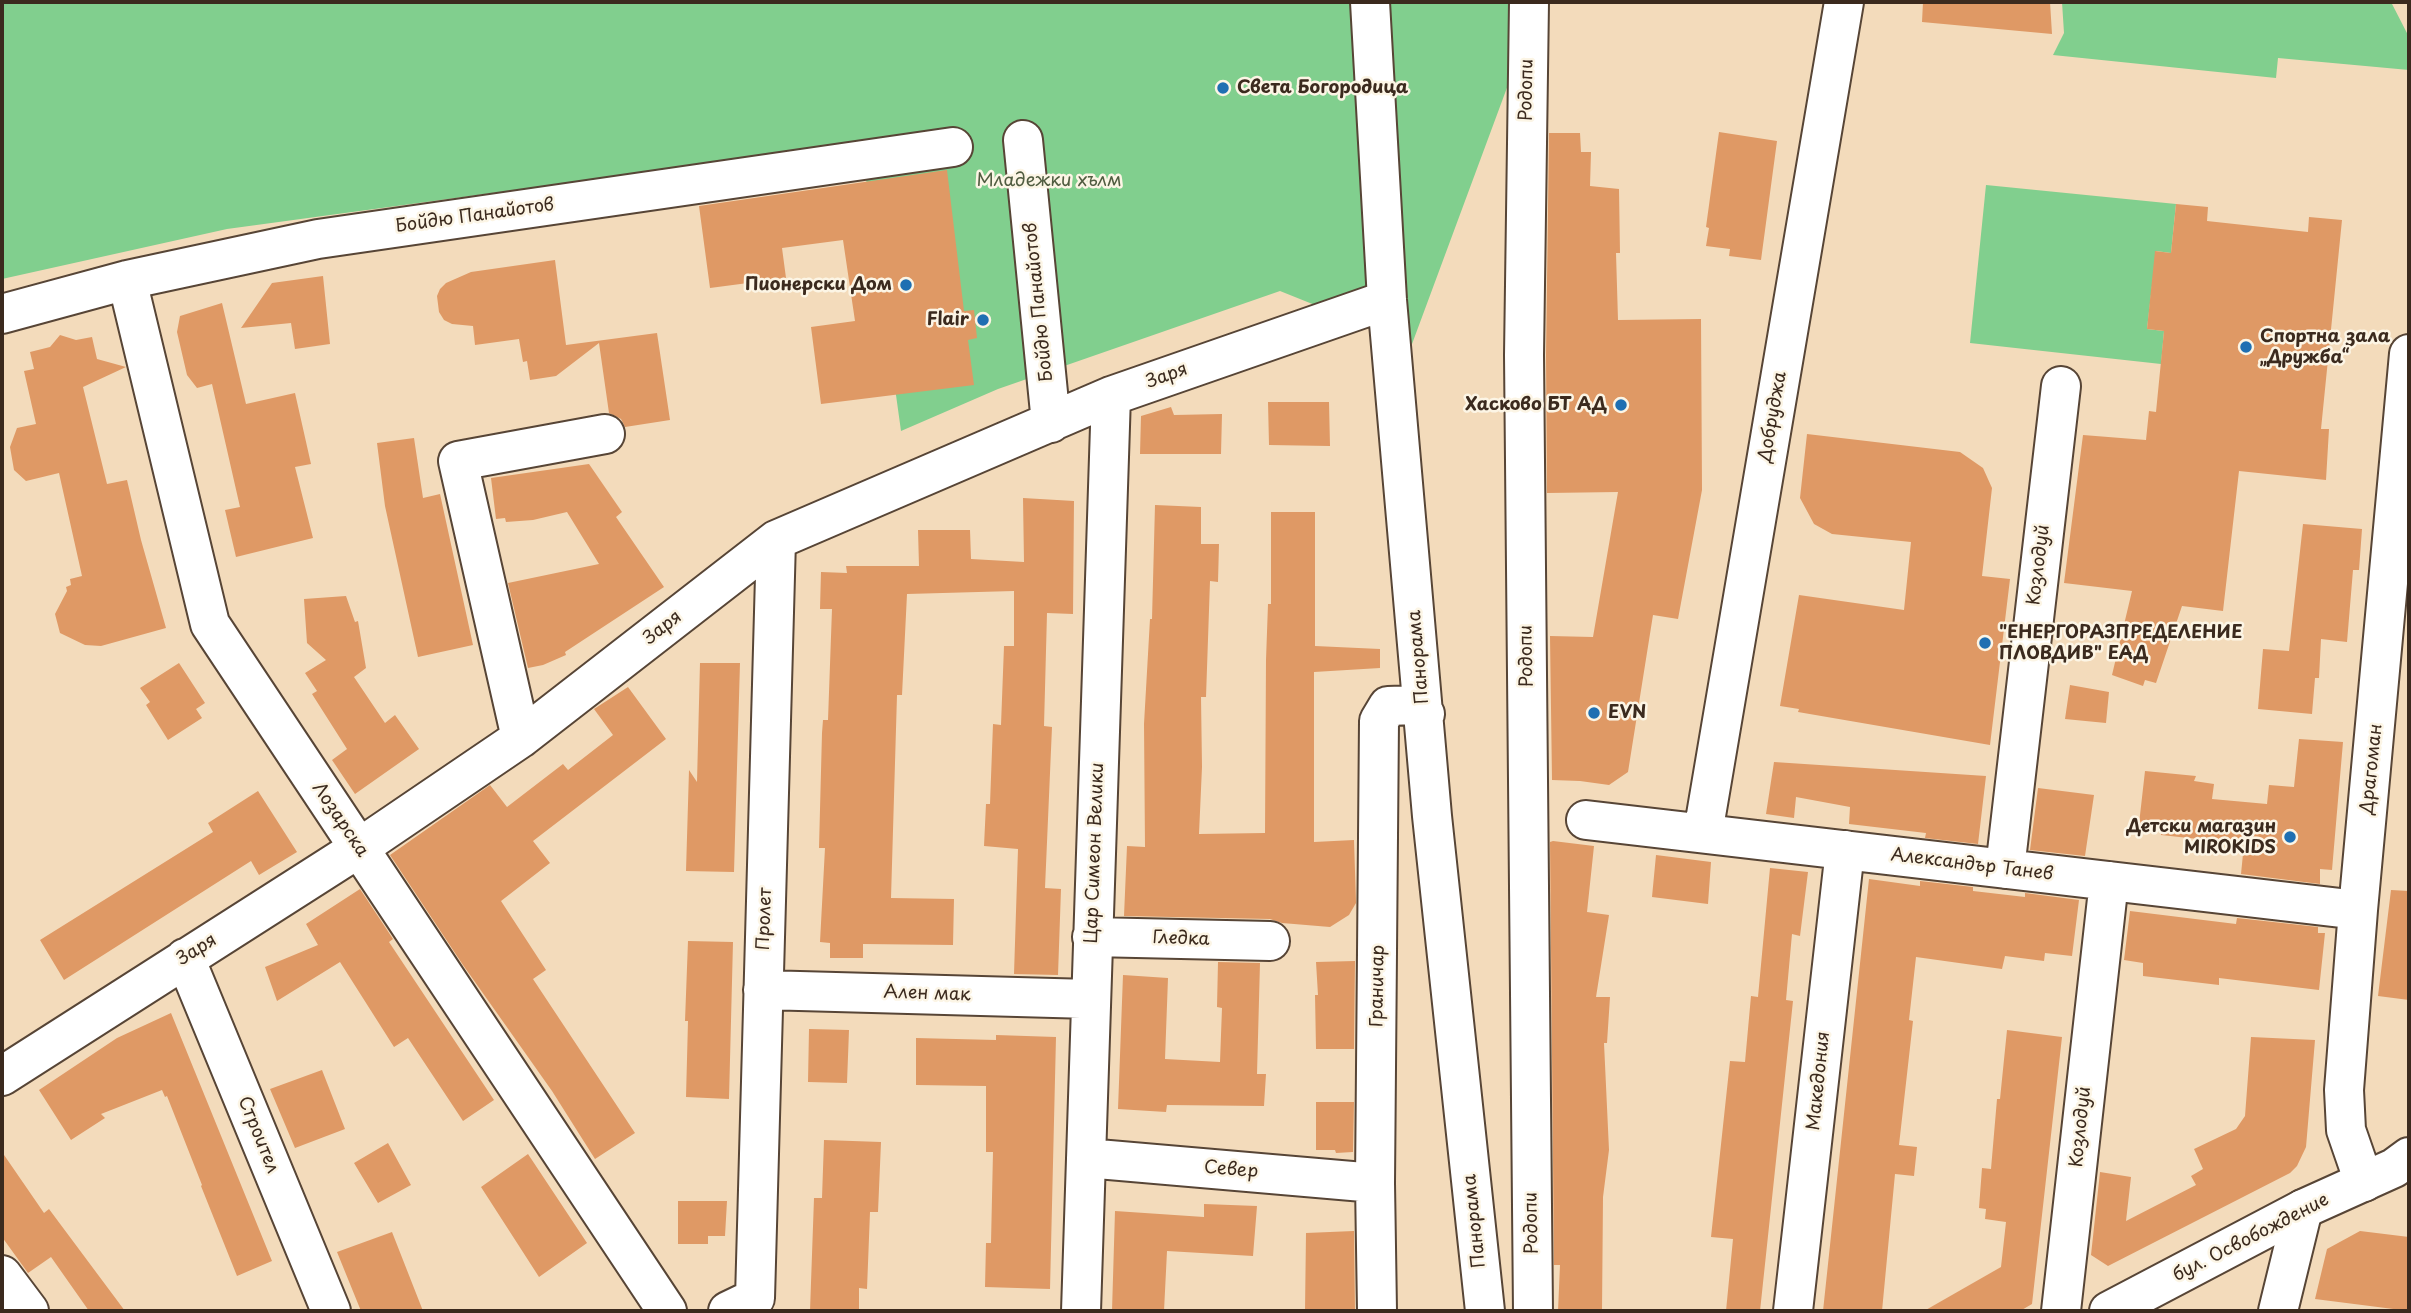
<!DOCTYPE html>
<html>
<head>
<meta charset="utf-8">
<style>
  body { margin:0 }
  #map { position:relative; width:2411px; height:1313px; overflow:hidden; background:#f3dbbb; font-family:"Playpen Sans",sans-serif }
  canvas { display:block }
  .frame { position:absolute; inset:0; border:4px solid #3b2a1e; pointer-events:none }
</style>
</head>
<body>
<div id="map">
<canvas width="2411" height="1313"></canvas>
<div class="frame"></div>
</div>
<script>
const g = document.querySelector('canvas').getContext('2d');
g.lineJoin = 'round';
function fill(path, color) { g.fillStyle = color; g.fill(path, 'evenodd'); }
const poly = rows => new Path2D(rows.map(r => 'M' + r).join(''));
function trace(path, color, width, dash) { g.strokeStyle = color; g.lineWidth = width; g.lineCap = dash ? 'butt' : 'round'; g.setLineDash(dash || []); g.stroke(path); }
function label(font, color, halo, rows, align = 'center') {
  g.font = font + ' "Playpen Sans",sans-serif'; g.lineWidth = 5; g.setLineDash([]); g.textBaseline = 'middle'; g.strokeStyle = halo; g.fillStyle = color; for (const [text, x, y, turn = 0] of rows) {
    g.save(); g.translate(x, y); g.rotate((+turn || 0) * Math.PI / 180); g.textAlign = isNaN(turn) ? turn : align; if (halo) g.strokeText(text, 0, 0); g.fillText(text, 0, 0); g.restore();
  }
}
fill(poly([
  [2,2,1529,2,1528,31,1412,344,1280,291,998,389,901,431,861,143,227,229,2,279],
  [2062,2,2391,2,2409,37,2409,70,2278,58,2276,78,2053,55,2064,33],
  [1986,185,2176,204,2171,253,2156,251,2147,329,2164,331,2161,364,1970,343]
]), '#81cf8e');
fill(poly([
  [1923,2,2050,2,2052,34,1922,22],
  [1719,132,1777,141,1761,260,1729,256,1730,249,1706,246,1709,228,1706,227],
  [1549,133,1580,133,1581,152,1591,152,1590,186,1619,189,1620,253,1616,253,1618,320,1701,319,1702,490,1678,619,1653,615,1628,772,1609,785,1580,781,1552,780,1550,636,1593,637,1618,492,1547,493,1546,355],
  [947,170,964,311,974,310,977,338,968,340,974,385,821,404,811,327,855,321,843,240,782,248,786,278,710,288,699,206],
  [2176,204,2208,207,2207,221,2308,232,2309,217,2342,220,2321,429,2329,429,2326,480,2239,471,2223,611,2182,606,2156,683,2145,680,2143,686,2112,675,2132,591,2064,583,2083,435,2146,440,2149,411,2156,412,2164,331,2147,329,2155,251,2171,253],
  [555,260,566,345,657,333,670,420,625,427,621,419,609,413,599,343,556,376,530,380,527,361,523,362,519,339,475,345,473,326,452,324,444,320,439,312,437,296,440,289,446,283,471,272],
  [323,276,330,344,295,349,291,323,241,328,272,283],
  [222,303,246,404,295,393,311,464,295,467,313,538,236,557,225,510,240,507,212,384,197,388,187,375,177,332,180,316],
  [60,335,76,340,92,337,97,359,126,367,83,387,107,484,127,480,141,540,166,628,101,646,85,645,60,633,55,614,67,591,66,587,71,585,70,579,82,576,59,473,26,481,14,470,10,447,17,428,36,424,24,371,34,369,30,352,50,347],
  [1268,402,1329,402,1330,446,1269,445],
  [1171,407,1174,415,1222,414,1221,454,1140,454,1141,416],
  [1807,434,1960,452,1983,468,1992,488,1982,576,2010,579,1990,745,1798,712,1799,709,1780,706,1799,595,1904,610,1911,542,1832,534,1814,524,1800,498],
  [414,438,423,498,440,494,473,645,418,657,385,506,377,443],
  [589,464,622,512,616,517,664,587,565,652,566,655,543,665,528,668,508,583,599,564,567,512,533,520,506,522,505,518,496,519,491,478],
  [1023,498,1074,501,1073,614,1047,613,1044,726,1052,727,1045,888,1061,889,1058,975,1014,974,1018,849,984,846,986,804,990,804,993,724,1001,725,1004,646,1014,646,1014,591,907,594,902,695,897,695,891,898,954,899,953,945,863,944,863,958,830,958,830,943,820,942,825,848,819,848,822,733,823,720,828,720,832,609,820,609,821,572,847,573,846,566,919,566,918,530,970,530,971,559,1024,562],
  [1155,505,1201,507,1201,544,1219,544,1218,582,1210,581,1206,697,1201,697,1202,767,1199,834,1265,833,1266,660,1268,604,1271,604,1271,512,1315,512,1315,646,1380,649,1380,668,1314,672,1314,842,1354,840,1356,903,1349,915,1330,927,1282,923,1270,919,1124,916,1127,846,1145,847,1144,724,1150,619,1152,619],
  [2303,524,2362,529,2359,570,2353,570,2347,642,2321,639,2319,678,2315,678,2312,714,2258,709,2263,649,2289,651],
  [346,596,355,622,358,621,366,668,354,677,385,723,395,715,419,749,355,794,332,760,347,749,312,694,317,691,305,673,326,660,307,643,304,599],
  [179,663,205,703,196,709,202,718,168,740,146,705,150,702,140,688],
  [700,663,740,663,734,872,686,871,689,770,697,782],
  [2070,685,2109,692,2106,723,2065,719],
  [628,687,666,739,533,841,550,863,501,901,546,970,533,979,635,1133,595,1159,552,1091,463,965,390,855,490,785,507,807,563,764,568,770,613,735,594,709],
  [2299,739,2343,742,2332,870,2320,869,2320,884,2241,874,2244,844,2161,835,2161,827,2139,824,2145,771,2196,776,2194,781,2214,784,2212,799,2267,804,2269,785,2294,787],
  [1774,762,1986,776,1978,844,1925,838,1926,833,1849,824,1850,807,1796,797,1794,818,1766,814],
  [2038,788,2094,795,2085,856,2030,850],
  [258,791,297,852,259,875,251,861,64,980,40,940,213,832,208,823],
  [1553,841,1594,846,1587,912,1609,915,1596,997,1610,997,1607,1043,1604,1043,1609,1150,1603,1197,1602,1311,1558,1311,1560,1265,1554,1265,1550,842],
  [1656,855,1711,862,1708,904,1652,897],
  [1770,868,1808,872,1800,936,1792,934,1786,1000,1793,1001,1760,1311,1726,1311,1733,1239,1711,1237,1730,1061,1745,1062,1751,996,1758,997],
  [1869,879,1920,886,1920,881,1973,887,1973,891,2025,897,2025,893,2079,900,2072,956,2045,953,2044,961,2005,956,2002,969,1916,957,1909,1020,1913,1021,1899,1145,1917,1147,1914,1176,1895,1174,1882,1311,1823,1311],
  [360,889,393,939,389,942,494,1100,463,1121,408,1038,394,1047,340,962,277,1001,265,967,318,945,306,924],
  [2391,890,2409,891,2409,1000,2378,996],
  [2130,911,2236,924,2237,918,2318,927,2318,933,2325,933,2319,990,2219,978,2219,985,2143,976,2143,963,2124,960],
  [688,941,733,942,729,1099,686,1097,688,1021,685,1021],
  [1355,961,1354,1049,1316,1049,1315,995,1318,995,1316,962],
  [1218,962,1260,963,1257,1074,1266,1074,1264,1106,1167,1105,1166,1112,1118,1109,1123,975,1168,978,1165,1059,1220,1062,1222,1008,1217,1007],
  [171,1013,272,1261,237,1276,201,1186,202,1185,167,1096,165,1097,162,1090,101,1114,105,1118,71,1140,39,1090,117,1038],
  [809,1029,849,1030,847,1083,808,1082],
  [2007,1030,2062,1037,2032,1304,2020,1311,1924,1311,2001,1267,2006,1222,1985,1219,1986,1209,1979,1208,1982,1168,1991,1169,1997,1099,2000,1099],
  [996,1035,1056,1037,1050,1289,985,1287,986,1243,991,1243,993,1152,986,1152,986,1086,916,1085,916,1038,996,1040],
  [2251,1037,2315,1040,2306,1147,2297,1166,2290,1173,2108,1266,2091,1255,2100,1172,2131,1177,2126,1221,2196,1185,2191,1176,2203,1169,2194,1149,2236,1129,2245,1116],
  [322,1070,345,1129,295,1148,270,1089],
  [1316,1102,1354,1102,1353,1152,1336,1153,1335,1150,1316,1150],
  [824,1140,881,1142,878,1212,870,1212,867,1289,859,1288,859,1311,810,1311,814,1198,822,1198],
  [388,1143,411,1185,378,1203,354,1163],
  [2,1152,44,1213,49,1209,125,1311,89,1311,51,1257,28,1273,2,1237],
  [528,1154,587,1243,539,1277,481,1187],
  [678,1201,727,1201,725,1236,708,1236,708,1244,678,1244],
  [1204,1204,1257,1206,1253,1256,1167,1251,1164,1311,1112,1311,1115,1211,1204,1217],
  [1354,1231,1355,1311,1305,1311,1306,1233],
  [2360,1231,2409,1237,2409,1311,2315,1299,2327,1249],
  [392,1232,423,1311,361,1311,337,1252]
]), '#df9965');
const minor = poly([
  [1370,2,1387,300,1432,816,1485,1311],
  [1529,2,1524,355,1533,1311],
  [1023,140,1051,423],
  [127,280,210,624,667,1311],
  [2,314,127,280,318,239,953,147],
  [521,738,458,461,605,434],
  [1586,820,2358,910],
  [1703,833,1844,2],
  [2005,869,2061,386],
  [1092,937,1270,941],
  [185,958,331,1311],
  [763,990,1090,999],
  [2,1076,359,848,521,738,776,540,1111,396,1387,300],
  [1086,1158,1375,1183],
  [2364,1182,2346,1130,2344,1090,2358,910,2409,354],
  [2,1275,29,1311],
  [728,1311,755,1298,776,540],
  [1081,1311,1111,396],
  [1377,1311,1375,1183,1379,721,1388,706,1417,705,1425,714],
  [1793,1311,1845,850],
  [2061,1311,2109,881],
  [2278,1311,2303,1209]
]);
const major = poly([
  [2109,1311,2303,1209,2394,1168,2409,1157]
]);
trace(minor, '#574536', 42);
trace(major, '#574536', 42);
trace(minor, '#fff', 38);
trace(major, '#fff', 38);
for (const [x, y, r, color] of [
  [1223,88,7,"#1f6fb2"],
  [906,285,7,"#1f6fb2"],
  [983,320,7,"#1f6fb2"],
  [2246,347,7,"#1f6fb2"],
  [1621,405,7,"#1f6fb2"],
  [1985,643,7,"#1f6fb2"],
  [1594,713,7,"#1f6fb2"],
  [2290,837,7,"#1f6fb2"]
]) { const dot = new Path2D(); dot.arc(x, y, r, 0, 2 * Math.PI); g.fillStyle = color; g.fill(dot); trace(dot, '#fcf5e5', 2.5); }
label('bold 18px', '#3b2a1e', '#fcf5e5', [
  ["Света Богородица",1237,88],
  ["Пионерски Дом",892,285,"right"],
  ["Flair",969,320,"right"],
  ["Спортна зала",2260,337],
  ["„Дружба“",2260,358],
  ["Хасково БТ АД",1607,405,"right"],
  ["\"ЕНЕРГОРАЗПРЕДЕЛЕНИЕ",1999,633],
  ["ПЛОВДИВ\" ЕАД",1999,654],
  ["EVN",1608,713],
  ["Детски магазин",2276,827,"right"],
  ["MIROKIDS",2276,848,"right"]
], 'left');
label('18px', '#3b2a1e', '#fcf5e5', [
  ["Родопи",1527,90,-89],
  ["Бойдю Панайотов",475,216,-8],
  ["Бойдю Панайотов",1039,302,-96],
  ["Заря",1167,376,-20],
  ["Добруджа",1773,417,-80],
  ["Козлодуй",2039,565,-83],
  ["Заря",663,628,-38],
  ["Родопи",1527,656,-91],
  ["Панорама",1419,657,-95],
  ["Драгоман",2372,769,-84],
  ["Лозарска",340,820,56],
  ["Цар Симеон Велики",1095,853,-88],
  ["Александър Танев",1972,865,7],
  ["Пролет",765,919,-88],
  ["Гледка",1181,939,2],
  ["Заря",197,950,-32],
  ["Граничар",1378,986,-89],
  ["Ален мак",927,994,2],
  ["Македония",1819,1081,-84],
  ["Козлодуй",2081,1127,-84],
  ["Строител",258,1135,68],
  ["Север",1231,1170,5],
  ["Панорама",1475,1221,-96],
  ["Родопи",1532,1223,-91],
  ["бул. Освобождение",2251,1238,-27]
]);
label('18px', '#505c40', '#fcf5e5', [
  ["Младежки хълм",1049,181]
]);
</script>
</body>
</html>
